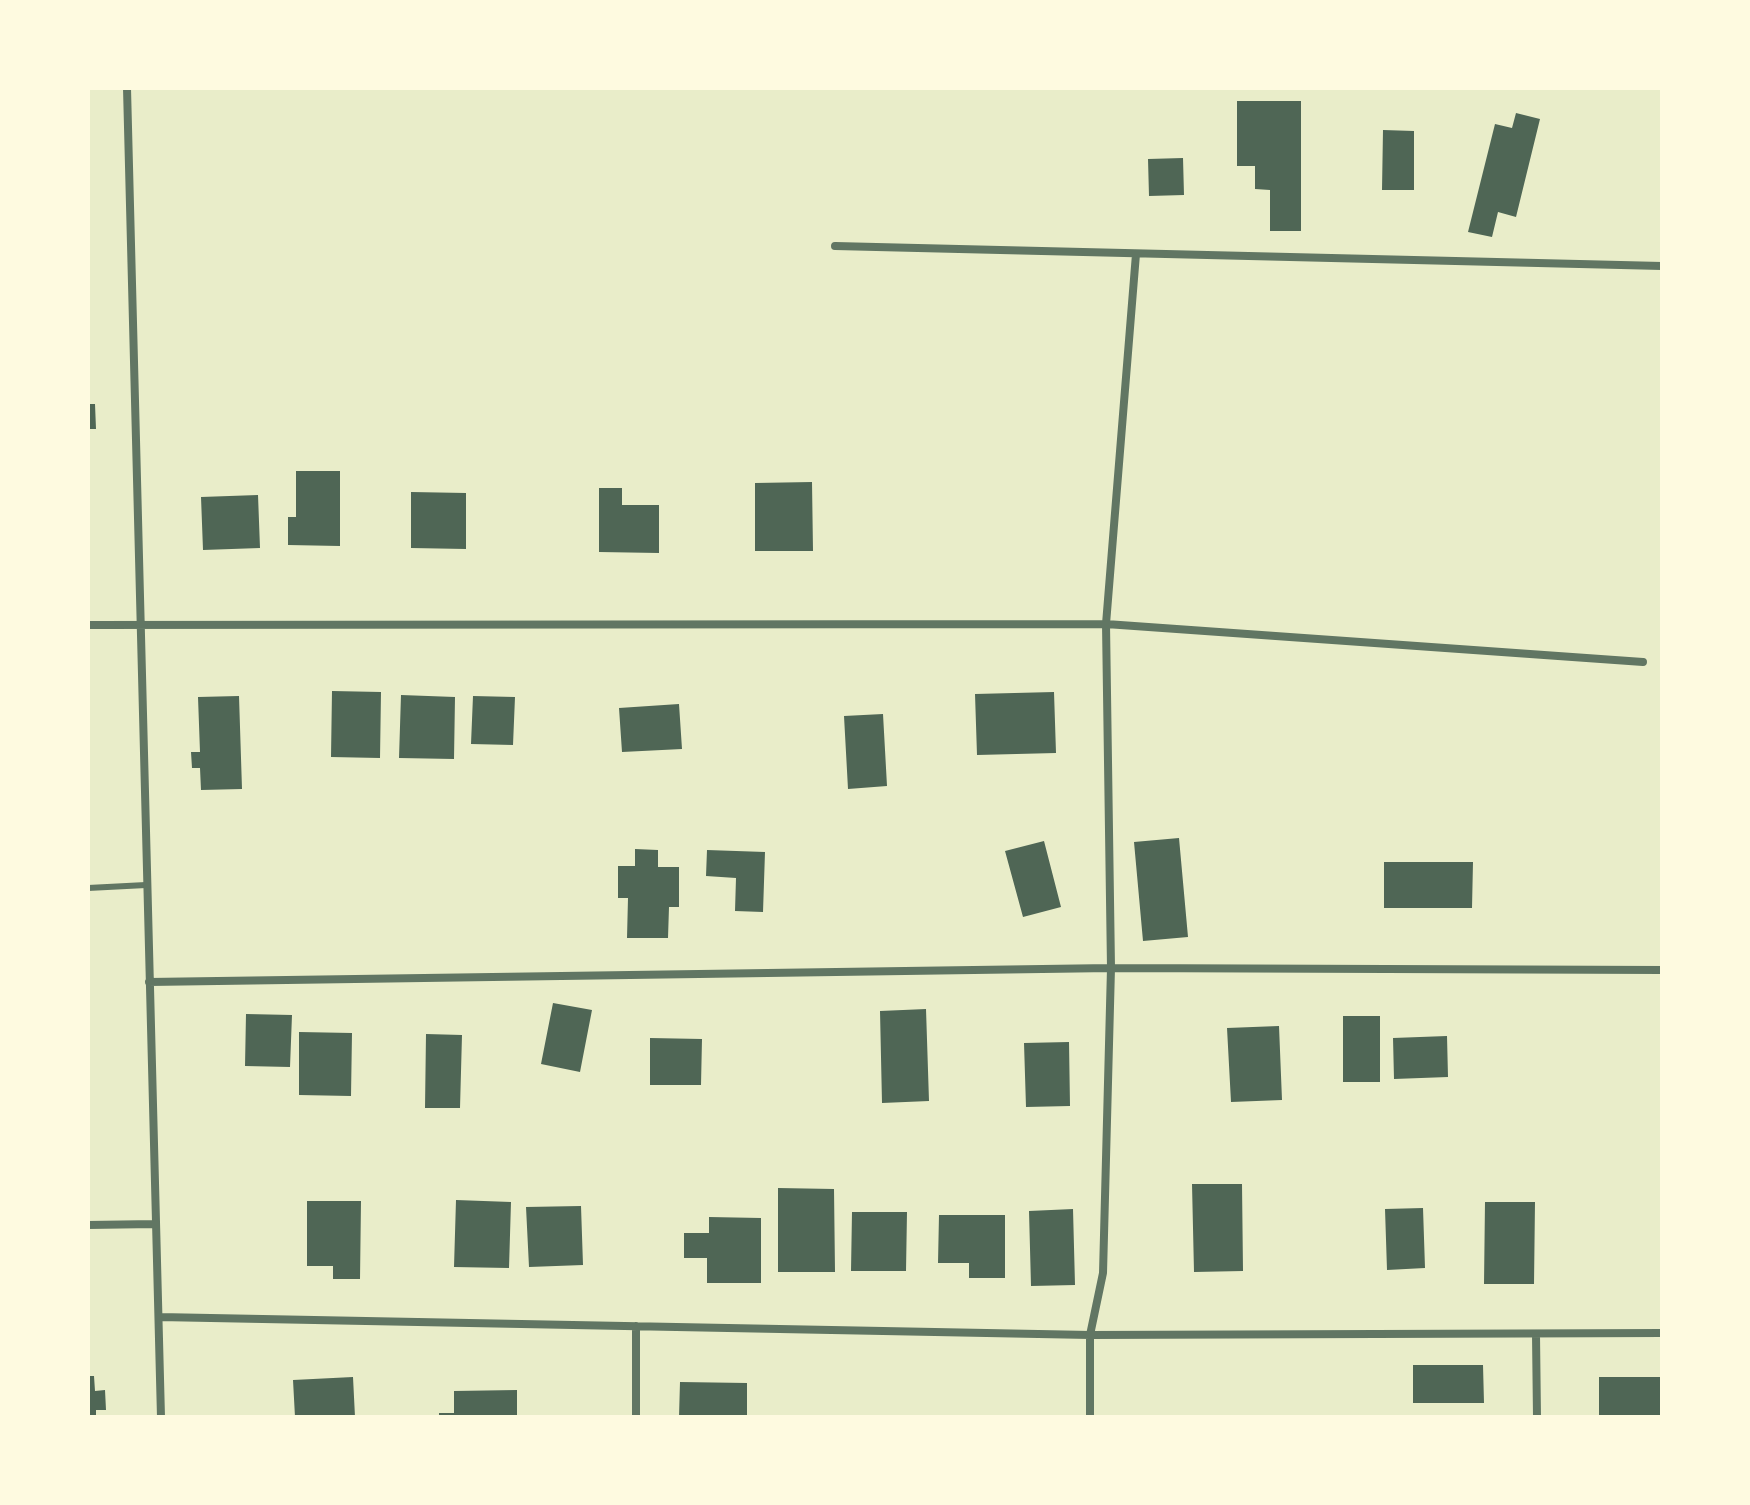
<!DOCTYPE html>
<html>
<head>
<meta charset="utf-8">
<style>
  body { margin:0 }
  #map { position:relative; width:1750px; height:1505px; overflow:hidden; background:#e9edc9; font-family:Rubik,sans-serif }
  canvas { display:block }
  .frame { position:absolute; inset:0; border:90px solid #fefae0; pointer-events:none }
</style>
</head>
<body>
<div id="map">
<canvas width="1750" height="1505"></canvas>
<div class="frame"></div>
</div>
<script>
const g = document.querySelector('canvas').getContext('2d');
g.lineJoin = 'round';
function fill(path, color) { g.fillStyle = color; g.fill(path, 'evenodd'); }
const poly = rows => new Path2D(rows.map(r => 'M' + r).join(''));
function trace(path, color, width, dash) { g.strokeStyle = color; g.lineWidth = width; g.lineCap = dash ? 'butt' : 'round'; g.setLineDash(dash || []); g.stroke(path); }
fill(poly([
  [1237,101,1301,101,1301,231,1270,231,1270,190,1255,189,1255,166,1237,166],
  [1516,113,1540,119,1516,217,1498,212,1492,237,1468,232,1495,124,1512,128],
  [1383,130,1414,131,1414,190,1382,190],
  [1183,158,1184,195,1149,196,1148,159],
  [88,404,95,404,96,429,88,429],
  [296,471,340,471,340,546,288,545,288,517,296,517],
  [812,482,813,551,755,551,755,483],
  [599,488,622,488,622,505,659,505,659,553,599,552],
  [411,492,466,493,466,549,411,548],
  [258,495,260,548,203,550,201,497],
  [332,691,381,692,380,758,331,757],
  [1054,692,1056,753,977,755,975,694],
  [401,695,455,697,454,759,399,758],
  [239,696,242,789,201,790,200,768,192,768,191,752,200,752,198,697],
  [473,696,515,697,513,745,471,744],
  [679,704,682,749,622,752,619,708],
  [883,714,887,786,848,789,844,716],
  [1179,838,1188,937,1143,941,1134,842],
  [1044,841,1061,907,1023,917,1005,851],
  [635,849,658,850,658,867,679,867,679,907,669,907,668,938,627,938,628,898,618,898,618,866,635,866],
  [707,850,765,852,763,912,735,911,736,878,706,876],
  [1384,862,1473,862,1472,908,1384,908],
  [553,1003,592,1010,580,1072,541,1064],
  [926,1009,929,1101,882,1103,880,1011],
  [246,1014,292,1015,290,1067,245,1066],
  [1343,1016,1380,1016,1380,1082,1343,1082],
  [1279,1026,1282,1100,1231,1102,1227,1028],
  [299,1032,352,1033,351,1096,299,1095],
  [426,1034,462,1035,460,1108,425,1108],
  [1447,1036,1448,1077,1394,1079,1393,1038],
  [650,1038,702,1039,701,1085,650,1085],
  [1069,1042,1070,1106,1026,1107,1024,1043],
  [1192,1184,1242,1184,1243,1271,1194,1272],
  [778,1188,834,1189,835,1272,778,1272],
  [456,1200,511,1202,509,1268,454,1267],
  [307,1201,361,1201,360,1279,333,1279,333,1266,307,1266],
  [1485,1202,1535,1202,1534,1284,1484,1284],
  [581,1206,583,1265,529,1267,526,1207],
  [1423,1208,1425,1268,1387,1270,1385,1209],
  [1073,1209,1075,1285,1031,1286,1029,1211],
  [852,1212,907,1212,906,1271,851,1271],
  [939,1215,1005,1215,1005,1278,969,1278,969,1263,938,1263],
  [709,1217,761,1218,761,1283,707,1283,707,1258,684,1258,684,1233,709,1233],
  [1413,1365,1483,1365,1484,1403,1413,1403],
  [88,1376,94,1376,95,1391,105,1390,106,1410,96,1410,96,1417,88,1417],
  [353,1377,355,1417,295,1417,293,1380],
  [1599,1377,1662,1377,1662,1416,1599,1415],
  [680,1382,747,1383,747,1417,679,1417],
  [517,1390,517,1417,439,1417,439,1413,454,1413,454,1391]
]), '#4f6655');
trace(poly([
  [88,888,146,885]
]), '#617663', 6);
trace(poly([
  [127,88,161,1417],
  [835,246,1662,266],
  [88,625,1106,624,1643,662],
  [149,982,1111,968,1662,970],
  [88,1225,155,1224],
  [159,1317,1090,1335,1662,1333],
  [1536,1335,1537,1417],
  [636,1417,636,1326],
  [1090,1417,1090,1335,1103,1273,1111,968,1106,624,1136,254]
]), '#617663', 8);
</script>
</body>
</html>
